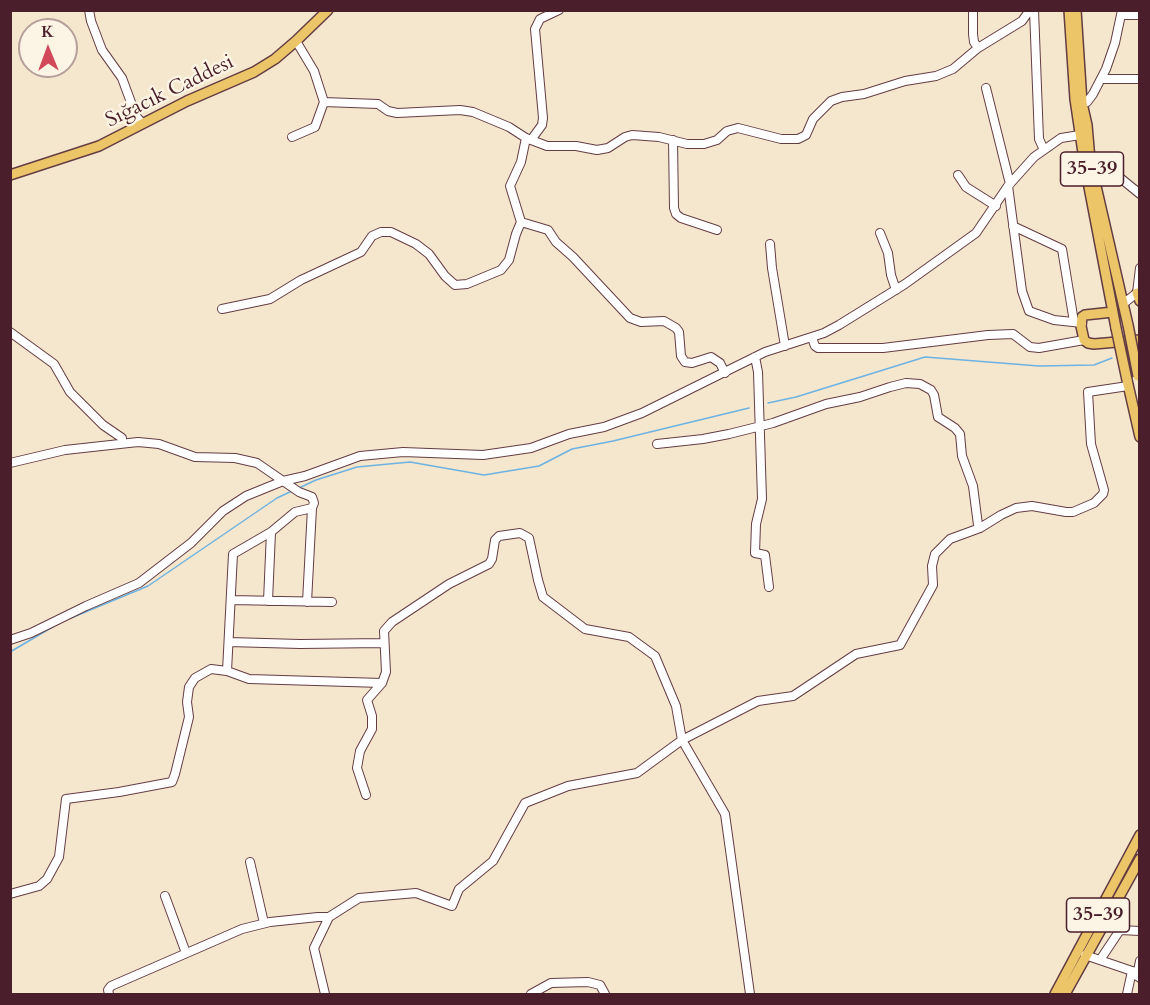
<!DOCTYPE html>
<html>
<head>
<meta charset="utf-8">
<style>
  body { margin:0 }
  #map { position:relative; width:1150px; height:1005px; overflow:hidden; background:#f5e7ce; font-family:Cardo,serif }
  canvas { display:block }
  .frame { position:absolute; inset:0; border:12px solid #4a1f2b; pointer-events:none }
  .north { position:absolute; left:18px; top:18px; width:60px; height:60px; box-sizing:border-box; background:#fcf5e5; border:2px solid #b59f9b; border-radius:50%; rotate:359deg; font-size:16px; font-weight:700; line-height:24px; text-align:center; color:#4a1f2b }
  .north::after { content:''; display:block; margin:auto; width:21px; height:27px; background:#d1495b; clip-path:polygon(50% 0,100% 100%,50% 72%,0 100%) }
</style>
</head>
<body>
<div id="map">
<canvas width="1150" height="1005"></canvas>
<div class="frame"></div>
<div class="north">K</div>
</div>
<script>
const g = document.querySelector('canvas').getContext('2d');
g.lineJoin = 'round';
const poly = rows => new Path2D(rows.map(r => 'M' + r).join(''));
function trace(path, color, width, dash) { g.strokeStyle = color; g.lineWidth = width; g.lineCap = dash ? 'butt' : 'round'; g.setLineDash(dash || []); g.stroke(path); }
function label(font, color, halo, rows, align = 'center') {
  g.font = font + ' Cardo,serif'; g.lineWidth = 4.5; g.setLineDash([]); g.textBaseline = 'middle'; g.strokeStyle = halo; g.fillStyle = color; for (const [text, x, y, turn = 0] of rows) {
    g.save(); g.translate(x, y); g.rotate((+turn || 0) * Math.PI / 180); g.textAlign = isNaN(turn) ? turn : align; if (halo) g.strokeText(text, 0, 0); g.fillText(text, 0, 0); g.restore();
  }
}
trace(poly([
  [768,403,796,397,925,357,1039,366,1094,365,1112,358],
  [299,488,316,480,357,467,410,462,484,475,539,466,572,449,613,441,749,408],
  [71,618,148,586,277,498,292,491],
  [10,652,56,625]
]), '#6cb2e2', 1.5);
const minor = poly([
  [89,10,91,21,102,50,122,78,136,116,142,123],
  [973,10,973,34,974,42,978,48],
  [1034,10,1039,139,1044,150],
  [1122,15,1140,15],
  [1101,79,1140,79],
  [986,88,1010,184],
  [324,102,378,104,388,111,397,113,460,110,473,112,509,127,526,138,547,146,576,146,597,150,608,148,625,137,632,135,659,137,687,144,704,144,717,140,727,131,738,128,781,139,798,139,806,135,813,119,831,101,842,97,864,94,905,81,936,76,953,69,978,48,1022,21,1030,10],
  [1082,103,1087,102,1093,94,1106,69,1115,43,1122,10],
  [292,137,315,127,324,102,314,71,296,41],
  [531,140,542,125,543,118,535,29,540,19,559,10],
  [673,140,674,208,676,214,681,218,717,230],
  [1090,160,1097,159,1140,194],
  [958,175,966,187,996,206],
  [1008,186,1022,291,1029,311,1054,320,1082,323],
  [521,222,548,230,556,242,573,257,630,318,641,322,664,321,676,328,679,332,681,356,685,362,692,363,711,357,720,363,725,373],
  [1013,226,1062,249,1074,322],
  [880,233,888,253,891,275,896,290],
  [770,244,772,268,785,346],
  [1137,293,1140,268],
  [1124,303,1137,293],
  [222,309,270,299,301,280,361,252,372,236,381,232,391,232,416,244,429,254,445,276,455,285,467,284,501,270,509,260,516,234,521,222,510,186,521,162,526,138],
  [10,332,54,364,70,392,103,425,122,438,122,442],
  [812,338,815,346,818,348,883,348,988,335,1013,334,1030,347,1039,348,1084,340],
  [755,357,758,372,762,499,756,524,755,553,765,555,769,587],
  [657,444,703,439,729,434,773,423,826,404,860,397,890,387,906,383,920,384,931,390,934,395,938,417,955,428,960,434,962,456,973,486,978,525,980,528],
  [10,463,65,450,138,442,159,444,195,457,235,458,257,463,299,492,312,497,314,503,312,508,307,602],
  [231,600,332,602],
  [268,601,271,532],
  [10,640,31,633,86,606,139,583,191,543,223,511,246,496,283,481,305,476,360,456,403,452,483,455,531,448,569,434,604,427,642,413,765,352,824,333,839,325,905,284,976,233,1008,186,1034,157,1061,138,1080,135],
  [229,642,300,644,383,643],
  [227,671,233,554,271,532,295,512,312,508],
  [366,795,357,768,360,751,372,729,372,716,367,700,382,683],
  [250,862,264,923],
  [10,894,39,886,47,879,59,857,66,799,119,792,172,782,175,774,189,717,187,702,189,687,195,678,211,669,227,671,249,679,382,683,386,672,384,631,392,622,449,584,489,564,492,559,495,540,499,536,520,533,529,538,538,580,543,597,585,629,629,637,655,656,676,706,682,740,725,814,750,994],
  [165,896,186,953],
  [1085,955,1132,971,1140,978],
  [1100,960,1120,930,1140,931],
  [1137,976,1140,961],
  [109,994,108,990,111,986,242,929,270,922,318,917,329,917],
  [325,994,314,948,329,917,359,898,416,893,452,906,459,889,493,861,525,803,568,786,637,773,682,740,758,701,793,696,856,654,900,645,933,585,932,566,935,554,950,539,980,528,1001,515,1016,508,1032,506,1066,512,1073,512,1094,503,1103,494,1104,490,1091,444,1088,392,1128,386],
  [531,994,551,983,588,982,600,985,605,994],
  [1127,994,1132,971]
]);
const major = poly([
  [1069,10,1075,99,1085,166,1116,328],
  [1076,10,1082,103,1087,125,1090,160,1128,325],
  [10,175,99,146,187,101,254,72,275,59,296,41,328,10],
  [1137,293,1140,301],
  [1113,312,1085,315,1082,317,1081,326,1084,340,1088,343,1094,344,1140,340],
  [1127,380,1140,437],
  [1055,994,1140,835],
  [1065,994,1140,859]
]);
trace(minor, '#643d43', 10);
trace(major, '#643d43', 12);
trace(minor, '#fff', 8);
trace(major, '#ecc569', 9);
const majorBridge = poly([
  [1128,325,1138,376],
  [1116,328,1127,380]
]);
trace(majorBridge, '#643d43', 12, []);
trace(majorBridge, '#ecc569', 9);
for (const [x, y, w] of [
  [1092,169,63],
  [1098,915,63]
]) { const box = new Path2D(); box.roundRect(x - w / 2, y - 17, w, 34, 4.5); g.fillStyle = '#fcf5e5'; g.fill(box); trace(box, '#4a1f2b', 1.5); }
label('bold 20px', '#4a1f2b', null, [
  ["35-39",1092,169],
  ["35-39",1098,915]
]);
label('21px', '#4a1f2b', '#fcf5e5', [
  ["Sığacık Caddesi",170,92,-26]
]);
</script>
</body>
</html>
